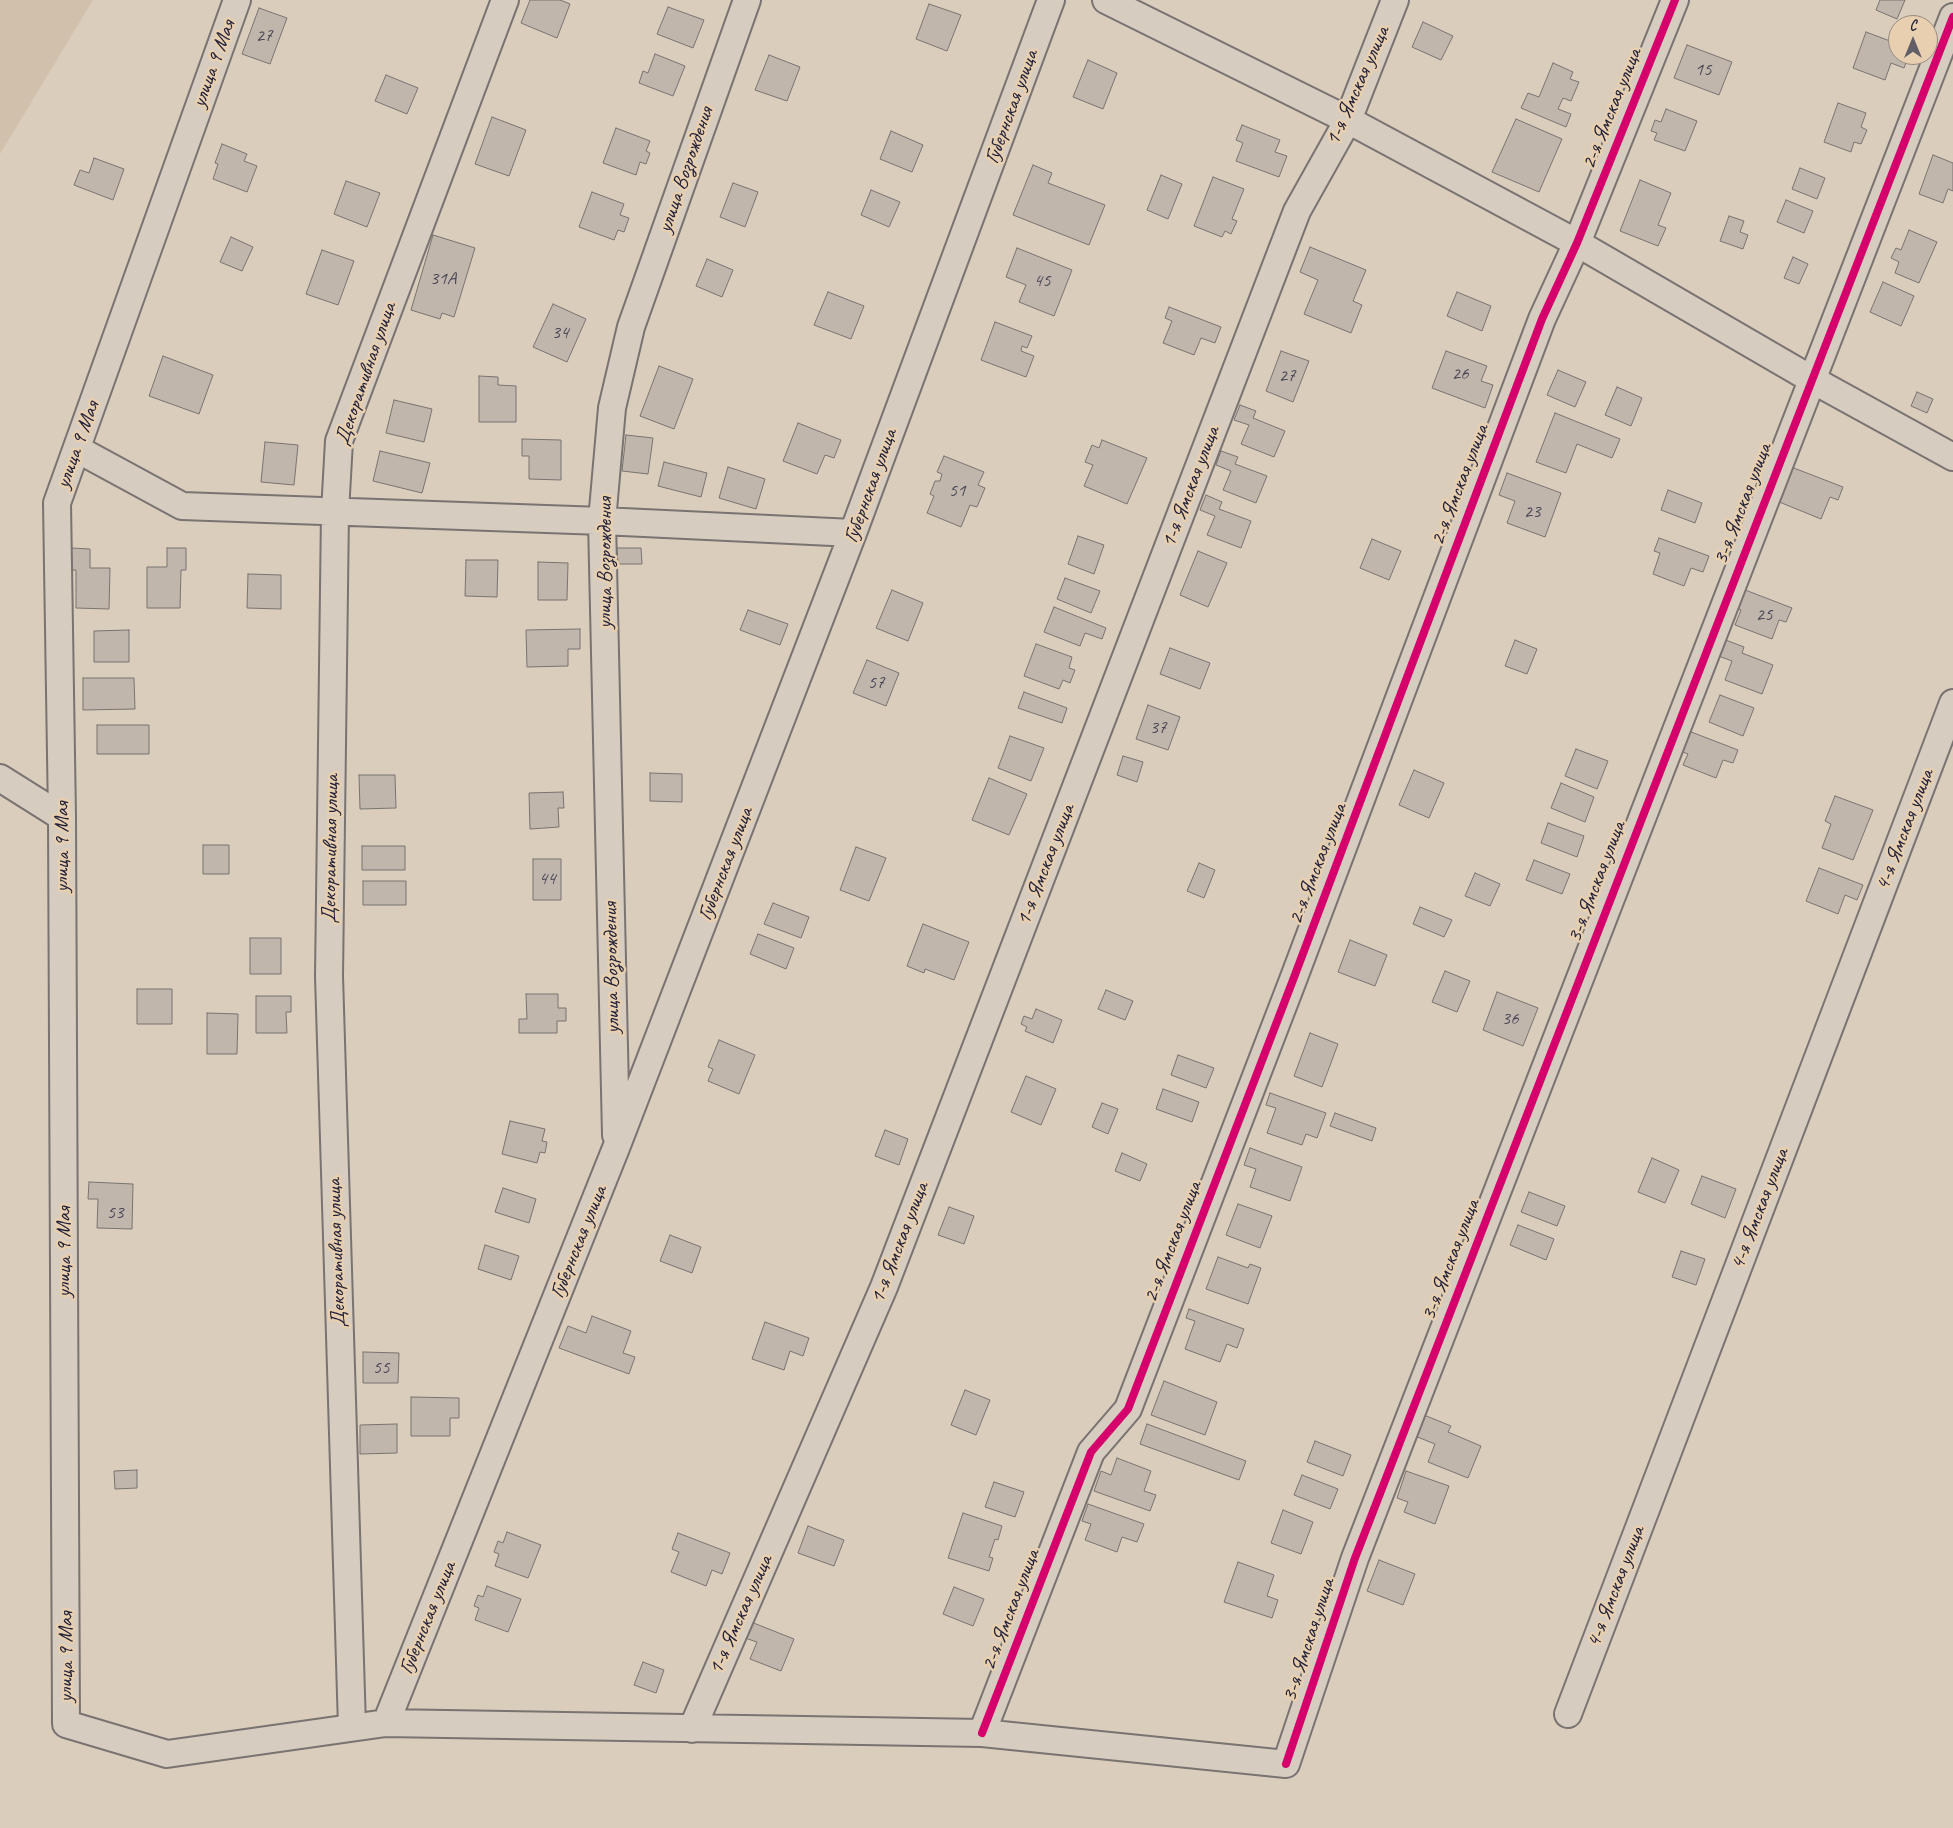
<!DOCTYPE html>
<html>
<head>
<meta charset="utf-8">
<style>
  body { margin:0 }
  #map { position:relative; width:1953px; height:1828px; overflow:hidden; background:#dacdbc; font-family:Caveat,sans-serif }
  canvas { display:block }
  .north { position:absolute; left:1888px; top:15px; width:50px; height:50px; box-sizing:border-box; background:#e7cfaf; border:1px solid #988a81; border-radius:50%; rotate:0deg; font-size:14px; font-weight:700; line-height:20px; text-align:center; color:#22223b }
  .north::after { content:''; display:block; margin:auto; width:18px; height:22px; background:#625e68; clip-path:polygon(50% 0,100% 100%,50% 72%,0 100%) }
</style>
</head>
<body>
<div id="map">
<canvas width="1953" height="1828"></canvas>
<div class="north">С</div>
</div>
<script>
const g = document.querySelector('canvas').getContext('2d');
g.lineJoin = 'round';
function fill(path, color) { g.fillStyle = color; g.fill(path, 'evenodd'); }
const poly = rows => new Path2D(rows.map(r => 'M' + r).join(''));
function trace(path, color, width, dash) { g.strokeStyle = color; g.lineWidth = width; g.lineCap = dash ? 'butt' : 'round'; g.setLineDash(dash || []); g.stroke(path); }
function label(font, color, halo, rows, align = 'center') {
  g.font = font + ' Caveat,sans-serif'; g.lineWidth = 5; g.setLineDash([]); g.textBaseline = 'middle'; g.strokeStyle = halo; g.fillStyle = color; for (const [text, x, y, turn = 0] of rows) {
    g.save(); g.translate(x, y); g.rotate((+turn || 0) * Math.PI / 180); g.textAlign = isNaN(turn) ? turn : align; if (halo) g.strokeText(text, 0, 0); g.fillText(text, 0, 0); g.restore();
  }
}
fill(poly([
  [0,0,93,0,0,154]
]), '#d1c0ac');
const building = poly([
  [530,0,560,0,570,4,557,38,521,23,530,0],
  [1880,0,1905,0,1897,19,1876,10,1880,0],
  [929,4,961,15,947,51,916,39,929,4],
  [668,7,704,20,693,48,657,34,668,7],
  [259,8,287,18,270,64,242,54,259,8],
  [1423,22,1453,36,1441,60,1412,47,1423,22],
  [1866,32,1898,44,1898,55,1909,55,1904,68,1891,63,1885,80,1853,68,1866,32],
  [1687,45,1732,62,1719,95,1674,78,1687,45],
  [655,54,685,66,673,96,639,83,643,71,648,73,655,54],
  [769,55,800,67,787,101,755,90,769,55],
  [1088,60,1117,73,1103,109,1073,97,1088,60],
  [1553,63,1573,72,1570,79,1579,82,1571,101,1563,98,1558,109,1571,114,1566,127,1521,108,1528,93,1539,97,1553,63],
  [386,75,418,88,407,114,375,101,386,75],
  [1838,103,1866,113,1861,127,1867,130,1861,144,1854,142,1851,152,1824,142,1838,103],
  [1666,109,1697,121,1685,151,1654,140,1657,133,1651,131,1655,120,1661,122,1666,109],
  [492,117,526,130,509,176,475,164,492,117],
  [1516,119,1562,139,1539,192,1492,172,1516,119],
  [1242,125,1280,140,1275,152,1287,156,1279,177,1236,161,1243,143,1236,140,1242,125],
  [616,128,650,141,646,151,650,153,646,164,640,162,636,175,603,163,616,128],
  [891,131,923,145,912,172,880,159,891,131],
  [222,144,247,154,244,161,257,166,247,192,213,179,218,164,215,163,222,144],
  [1933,155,1953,163,1953,191,1948,189,1943,203,1919,194,1933,155],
  [94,158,124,169,113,200,74,185,80,170,89,173,94,158],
  [1033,165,1052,173,1048,183,1105,205,1089,245,1013,215,1033,165],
  [1800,168,1825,178,1817,199,1792,189,1800,168],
  [1161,175,1182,184,1168,219,1147,210,1161,175],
  [1213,177,1244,189,1232,219,1237,221,1231,234,1225,231,1222,237,1194,226,1213,177],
  [1640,180,1671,193,1658,225,1666,228,1658,246,1620,231,1640,180],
  [346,181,380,193,367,227,334,214,346,181],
  [733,183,758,192,745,227,720,217,733,183],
  [871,190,900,202,889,227,861,215,871,190],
  [592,192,624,204,620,215,629,218,624,232,618,230,614,240,579,227,592,192],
  [1786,200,1813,211,1804,233,1777,222,1786,200],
  [1729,216,1744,221,1740,232,1748,235,1743,249,1720,241,1729,216],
  [1909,230,1937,242,1919,283,1895,273,1899,262,1891,258,1896,248,1901,250,1909,230],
  [433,235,475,248,454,317,442,313,440,319,411,310,433,235],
  [231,237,253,247,242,271,220,262,231,237],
  [1310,247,1366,270,1353,301,1362,305,1351,333,1304,314,1318,280,1300,272,1310,247],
  [1017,248,1072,270,1054,316,1019,302,1026,285,1006,277,1017,248],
  [322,250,354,261,338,305,306,294,322,250],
  [1793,257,1808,264,1799,284,1784,278,1793,257],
  [707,259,733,270,722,297,696,286,707,259],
  [1883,282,1914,296,1901,326,1870,312,1883,282],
  [828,292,864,306,851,339,814,325,828,292],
  [1457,292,1491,306,1482,331,1447,316,1457,292],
  [553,304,586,319,567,362,533,347,553,304],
  [1169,307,1221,327,1215,343,1201,338,1194,355,1163,343,1172,321,1165,318,1169,307],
  [995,322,1032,336,1027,348,1022,346,1021,351,1034,356,1026,377,981,360,995,322],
  [1281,351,1309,361,1293,402,1266,391,1281,351],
  [1446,351,1487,366,1481,381,1493,385,1485,408,1432,388,1446,351],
  [163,356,213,375,199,414,149,396,163,356],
  [659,366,693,379,674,429,640,416,659,366],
  [1558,370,1586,382,1575,407,1547,395,1558,370],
  [479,376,498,377,498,385,516,386,516,422,479,422,479,376],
  [1617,387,1642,398,1631,426,1605,415,1617,387],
  [1917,392,1933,399,1927,413,1911,406,1917,392],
  [394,400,432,409,424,442,386,433,394,400],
  [1240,405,1256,411,1253,418,1285,431,1274,457,1241,444,1249,425,1234,420,1240,405],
  [1555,413,1620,439,1612,458,1577,444,1566,473,1536,462,1555,413],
  [798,423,841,440,834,458,825,455,817,474,783,461,798,423],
  [626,435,653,438,648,474,622,471,626,435],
  [522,439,561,440,561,480,529,479,529,456,522,456,522,439],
  [1102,440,1147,458,1127,504,1084,486,1093,465,1085,462,1092,445,1099,448,1102,440],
  [265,442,298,445,294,485,261,482,265,442],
  [380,451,430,463,422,493,373,481,380,451],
  [1221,451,1238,457,1235,464,1267,476,1256,503,1223,490,1231,471,1216,465,1221,451],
  [944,456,984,472,978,485,985,488,977,507,970,505,961,527,927,513,934,496,930,494,935,481,940,481,942,474,937,472,944,456],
  [664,462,707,473,701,497,658,486,664,462],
  [1786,465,1843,487,1838,500,1830,497,1821,519,1772,499,1786,465],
  [728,467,765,479,756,509,719,498,728,467],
  [1507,473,1561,493,1545,537,1507,523,1515,501,1499,495,1507,473],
  [1668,490,1702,503,1695,523,1661,510,1668,490],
  [1206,495,1222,502,1219,509,1251,521,1241,548,1207,535,1215,516,1200,510,1206,495],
  [1078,536,1104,545,1094,574,1068,564,1078,536],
  [1659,538,1709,556,1703,572,1691,568,1684,586,1653,574,1660,553,1654,551,1659,538],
  [1372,539,1401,551,1389,580,1360,568,1372,539],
  [71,548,90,549,90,568,110,568,109,609,76,608,76,570,71,570,71,548],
  [167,548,186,548,186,570,181,570,180,608,147,608,147,567,167,567,167,548],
  [617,548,641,548,642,564,618,564,617,548],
  [1198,551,1227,563,1208,607,1180,595,1198,551],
  [466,560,498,560,497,597,465,596,466,560],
  [538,562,568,563,567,600,538,600,538,562],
  [248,574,281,575,281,609,247,608,248,574],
  [1065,578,1100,591,1091,613,1057,599,1065,578],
  [1740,588,1792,608,1786,622,1779,620,1772,639,1735,625,1741,610,1733,607,1740,588],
  [892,590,923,603,908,641,876,628,892,590],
  [1054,607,1106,628,1102,639,1085,633,1080,646,1044,632,1054,607],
  [748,610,788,624,780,645,740,630,748,610],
  [580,629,580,649,568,649,568,666,527,667,526,630,580,629],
  [129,630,129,662,94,662,94,631,129,630],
  [1723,639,1744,647,1742,653,1773,665,1762,694,1725,680,1732,661,1716,655,1723,639],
  [1515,640,1537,649,1527,674,1505,666,1515,640],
  [1036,644,1072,657,1069,668,1075,670,1070,683,1063,680,1059,689,1024,676,1036,644],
  [1170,648,1210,663,1200,689,1160,674,1170,648],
  [867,660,899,673,886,706,853,693,867,660],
  [83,678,134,678,135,709,83,710,83,678],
  [1024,692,1067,708,1062,723,1018,708,1024,692],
  [1720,695,1754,708,1743,736,1709,722,1720,695],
  [1148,705,1180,717,1168,750,1136,739,1148,705],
  [97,725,149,725,149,754,97,754,97,725],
  [1686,730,1738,750,1733,763,1723,760,1716,778,1683,765,1688,754,1678,750,1686,730],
  [1010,736,1044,748,1031,781,998,768,1010,736],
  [1576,749,1608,761,1597,789,1565,776,1576,749],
  [1123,756,1143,762,1137,782,1117,775,1123,756],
  [1414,770,1444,783,1429,818,1399,805,1414,770],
  [650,773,682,774,682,802,650,801,650,773],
  [359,775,395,775,396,808,360,809,359,775],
  [989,778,1027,794,1009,835,972,820,989,778],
  [1561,783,1594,797,1585,822,1551,808,1561,783],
  [563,792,564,808,558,808,559,827,530,829,529,793,563,792],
  [1835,796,1873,810,1853,860,1822,848,1831,824,1825,821,1835,796],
  [1548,823,1584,836,1577,857,1541,843,1548,823],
  [203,845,229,845,229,874,203,874,203,845],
  [362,846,405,846,405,870,362,870,362,846],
  [856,847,886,858,869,901,840,890,856,847],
  [533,859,561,859,561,900,533,900,533,859],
  [1534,860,1570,874,1562,894,1526,880,1534,860],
  [1199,863,1215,870,1204,898,1187,891,1199,863],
  [1819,868,1863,885,1857,900,1845,895,1838,914,1806,901,1819,868],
  [1475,873,1500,884,1490,906,1465,896,1475,873],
  [363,881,406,881,406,905,363,905,363,881],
  [773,903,809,917,801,938,764,924,773,903],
  [1420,907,1452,920,1444,937,1413,924,1420,907],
  [923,924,969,942,954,980,925,969,924,973,907,966,923,924],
  [758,934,794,948,786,969,750,954,758,934],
  [250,938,281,938,281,974,250,974,250,938],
  [1350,940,1387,955,1375,986,1338,972,1350,940],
  [1445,971,1470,981,1457,1012,1432,1002,1445,971],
  [137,989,172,989,172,1024,137,1024,137,989],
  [1106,990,1133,1001,1125,1020,1098,1009,1106,990],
  [1497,992,1538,1008,1523,1046,1483,1030,1497,992],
  [526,994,558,994,558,1008,566,1008,566,1021,557,1021,557,1033,519,1033,519,1019,527,1019,526,994],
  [256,996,291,996,291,1012,286,1012,287,1033,256,1033,256,996],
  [1036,1009,1062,1020,1053,1043,1025,1031,1027,1027,1021,1024,1024,1016,1032,1019,1036,1009],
  [207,1013,238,1014,237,1054,207,1054,207,1013],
  [1310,1033,1338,1044,1322,1087,1294,1076,1310,1033],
  [719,1040,755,1055,739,1094,708,1081,713,1069,708,1067,719,1040],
  [1178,1055,1214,1068,1206,1088,1171,1075,1178,1055],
  [1026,1076,1056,1089,1041,1125,1011,1112,1026,1076],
  [1163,1089,1199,1102,1192,1122,1156,1109,1163,1089],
  [1270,1093,1326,1113,1317,1138,1306,1134,1302,1145,1267,1133,1276,1108,1266,1105,1270,1093],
  [1102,1103,1118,1109,1108,1134,1092,1127,1102,1103],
  [1335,1113,1376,1128,1372,1141,1330,1126,1335,1113],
  [510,1121,545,1129,542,1141,547,1142,545,1153,540,1152,537,1163,502,1154,510,1121],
  [885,1130,908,1139,899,1165,875,1156,885,1130],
  [1250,1148,1302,1167,1290,1201,1250,1187,1256,1169,1244,1165,1250,1148],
  [1122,1153,1147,1164,1140,1181,1115,1171,1122,1153],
  [1652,1158,1679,1170,1665,1203,1638,1192,1652,1158],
  [1702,1176,1736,1189,1725,1218,1691,1204,1702,1176],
  [89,1182,133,1184,132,1229,97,1228,98,1199,88,1199,89,1182],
  [503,1188,536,1199,529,1223,495,1212,503,1188],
  [1529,1192,1565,1206,1557,1226,1521,1212,1529,1192],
  [1238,1204,1272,1216,1260,1248,1226,1235,1238,1204],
  [949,1207,974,1216,964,1244,938,1235,949,1207],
  [1518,1225,1554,1239,1546,1260,1510,1245,1518,1225],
  [670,1235,701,1247,692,1273,660,1261,670,1235],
  [485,1245,519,1256,511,1280,478,1269,485,1245],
  [1681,1251,1705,1259,1696,1285,1672,1277,1681,1251],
  [1218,1257,1248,1268,1250,1264,1261,1268,1248,1304,1206,1289,1218,1257],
  [1189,1309,1244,1329,1237,1348,1227,1344,1220,1362,1185,1349,1195,1321,1186,1318,1189,1309],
  [592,1316,631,1331,623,1353,635,1357,629,1374,559,1348,568,1326,586,1333,592,1316],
  [765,1322,809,1338,803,1356,790,1351,784,1370,752,1359,765,1322],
  [363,1352,399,1353,398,1383,363,1383,363,1352],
  [1164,1381,1217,1402,1205,1435,1151,1415,1164,1381],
  [965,1390,990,1400,976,1435,951,1425,965,1390],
  [411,1397,459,1398,459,1418,450,1418,450,1436,411,1436,411,1397],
  [1424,1415,1451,1426,1448,1432,1481,1446,1468,1478,1428,1462,1435,1444,1415,1436,1424,1415],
  [397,1424,397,1453,360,1454,360,1425,397,1424],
  [1147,1424,1246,1461,1239,1480,1140,1444,1147,1424],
  [1315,1441,1351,1455,1343,1476,1307,1462,1315,1441],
  [1117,1458,1151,1471,1144,1491,1156,1495,1150,1511,1094,1491,1101,1471,1111,1475,1117,1458],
  [137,1470,137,1488,115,1489,114,1471,137,1470],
  [1406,1471,1449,1486,1435,1524,1404,1512,1408,1502,1397,1498,1406,1471],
  [1302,1475,1338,1489,1330,1509,1294,1495,1302,1475],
  [994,1482,1024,1492,1015,1517,985,1507,994,1482],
  [1088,1504,1144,1524,1137,1542,1122,1537,1117,1552,1085,1540,1091,1524,1082,1521,1088,1504],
  [1283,1510,1313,1522,1301,1554,1271,1543,1283,1510],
  [963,1513,1002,1526,998,1540,995,1539,989,1557,993,1558,989,1571,948,1558,963,1513],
  [808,1526,844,1540,834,1566,798,1553,808,1526],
  [507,1532,541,1545,528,1578,495,1566,499,1554,494,1552,498,1541,503,1543,507,1532],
  [678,1533,730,1553,722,1574,712,1570,706,1586,671,1572,679,1552,672,1549,678,1533],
  [1379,1560,1415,1574,1403,1605,1367,1591,1379,1560],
  [1238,1562,1274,1575,1267,1596,1278,1600,1272,1618,1224,1602,1238,1562],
  [487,1586,521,1599,508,1632,475,1620,479,1608,474,1606,478,1595,483,1597,487,1586],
  [954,1587,984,1599,973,1626,943,1614,954,1587],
  [751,1622,794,1639,781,1671,750,1659,757,1642,745,1638,751,1622],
  [643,1662,664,1670,656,1693,634,1685,643,1662]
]);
fill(building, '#c0b6ac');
trace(building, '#797371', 1);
const minor = poly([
  [237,0,57,503,62,817,66,1724,167,1754,386,1723,982,1733,1286,1764,1355,1558,1953,17],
  [1106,0,1348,120,1577,243,1811,379,1953,457],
  [77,449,182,506,602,521,853,533],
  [0,778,62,817],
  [616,1135,602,521,612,408,631,327,747,0],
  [1568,1714,1953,703],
  [386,1723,616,1148,853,533,1051,0],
  [352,1727,329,976,335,512,339,441,505,0],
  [692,1729,884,1287,1297,211,1348,120,1395,0],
  [982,1733,1091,1452,1128,1409,1293,980,1542,319,1577,243,1675,0]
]);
trace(minor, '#797371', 30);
trace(minor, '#d6ccc0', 26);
trace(poly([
  [982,1733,1091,1452,1128,1409,1293,980,1542,319,1577,243,1675,0],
  [1286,1764,1355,1558,1953,17]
]), '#d6006c', 8);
label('19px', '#4a4757', null, [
  ["27",264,36],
  ["15",1703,70],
  ["31А",443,279],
  ["45",1042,281],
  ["34",560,333],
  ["26",1460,374],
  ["27",1287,376],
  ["51",957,491],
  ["23",1532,512],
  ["25",1764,615],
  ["57",876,683],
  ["37",1158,728],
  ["44",547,879],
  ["36",1510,1019],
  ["53",115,1213],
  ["55",381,1368]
]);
label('21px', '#22223b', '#e7cfaf', [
  ["улица 9 Мая",214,64,-70],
  ["1-я Ямская улица",1358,86,-66],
  ["Губернская улица",1012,107,-70],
  ["2-я Ямская улица",1612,109,-68],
  ["улица Возрождения",686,170,-71],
  ["Декоративная улица",366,374,-71],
  ["улица 9 Мая",78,445,-70],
  ["2-я Ямская улица",1460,485,-69],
  ["Губернская улица",871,486,-70],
  ["1-я Ямская улица",1191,487,-69],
  ["3-я Ямская улица",1743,504,-69],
  ["улица Возрождения",605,563,-90],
  ["4-я Ямская улица",1905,830,-69],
  ["улица 9 Мая",62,847,-90],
  ["Декоративная улица",331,849,-89],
  ["Губернская улица",726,864,-69],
  ["2-я Ямская улица",1318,864,-69],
  ["1-я Ямская улица",1046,865,-69],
  ["3-я Ямская улица",1597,882,-69],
  ["улица Возрождения",612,968,-91],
  ["4-я Ямская улица",1760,1209,-69],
  ["Губернская улица",579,1242,-68],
  ["2-я Ямская улица",1173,1242,-69],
  ["1-я Ямская улица",900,1243,-69],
  ["улица 9 Мая",64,1252,-90],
  ["Декоративная улица",337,1253,-92],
  ["3-я Ямская улица",1451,1260,-69],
  ["4-я Ямская улица",1616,1587,-69],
  ["2-я Ямская улица",1011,1610,-69],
  ["1-я Ямская улица",741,1615,-66],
  ["Губернская улица",428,1618,-68],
  ["3-я Ямская улица",1309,1640,-72],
  ["улица 9 Мая",66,1657,-90]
]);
</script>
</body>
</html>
